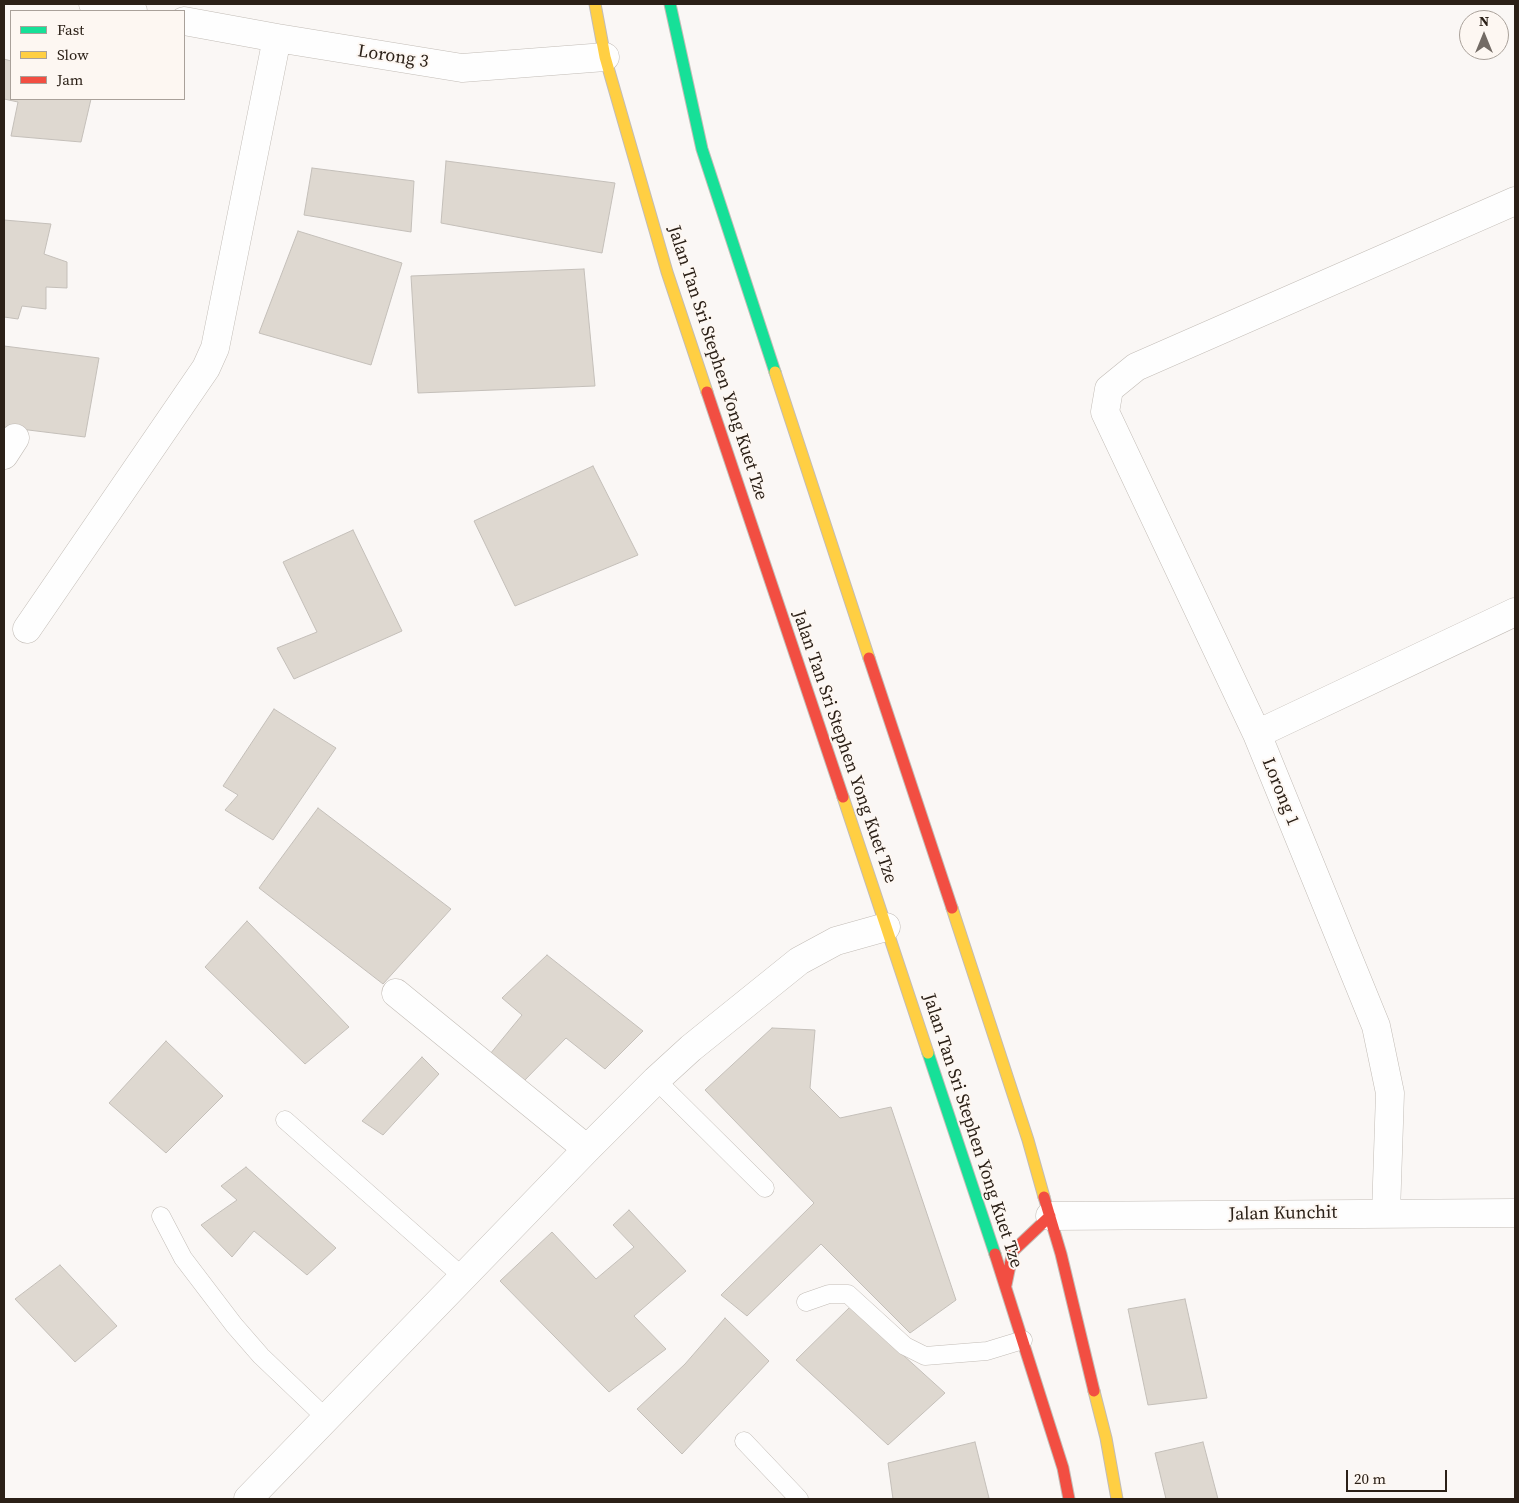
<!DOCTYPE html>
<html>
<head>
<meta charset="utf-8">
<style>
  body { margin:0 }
  #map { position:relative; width:1519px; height:1503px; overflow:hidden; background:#faf7f5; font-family:"Source Serif 4",serif }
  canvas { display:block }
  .frame { position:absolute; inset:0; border:5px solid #2b2017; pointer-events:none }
  .legend { position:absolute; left:10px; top:10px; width:175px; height:90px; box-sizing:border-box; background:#fdf7f2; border:1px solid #a9a19a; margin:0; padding:6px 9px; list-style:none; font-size:15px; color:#2b2017 }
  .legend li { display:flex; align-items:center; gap:10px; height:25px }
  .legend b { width:25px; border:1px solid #a9a19a }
  .north { position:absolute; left:1459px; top:10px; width:50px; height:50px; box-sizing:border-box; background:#fdf7f2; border:1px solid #a9a19a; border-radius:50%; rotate:0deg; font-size:14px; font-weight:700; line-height:20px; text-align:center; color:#2b2017 }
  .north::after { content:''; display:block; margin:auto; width:18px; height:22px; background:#736b65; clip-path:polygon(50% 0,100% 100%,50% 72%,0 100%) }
  .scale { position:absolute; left:1346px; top:1470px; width:101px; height:22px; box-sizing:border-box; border:2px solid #2b2017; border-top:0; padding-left:6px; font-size:15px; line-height:18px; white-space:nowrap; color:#2b2017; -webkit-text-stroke:4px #fdf7f2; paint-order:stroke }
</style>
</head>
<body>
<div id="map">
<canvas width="1519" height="1503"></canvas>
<div class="frame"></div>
<ul class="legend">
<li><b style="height:6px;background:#16e098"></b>Fast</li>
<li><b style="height:6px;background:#ffcf43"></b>Slow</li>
<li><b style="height:6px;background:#f24e42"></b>Jam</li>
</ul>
<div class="north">N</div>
<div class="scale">20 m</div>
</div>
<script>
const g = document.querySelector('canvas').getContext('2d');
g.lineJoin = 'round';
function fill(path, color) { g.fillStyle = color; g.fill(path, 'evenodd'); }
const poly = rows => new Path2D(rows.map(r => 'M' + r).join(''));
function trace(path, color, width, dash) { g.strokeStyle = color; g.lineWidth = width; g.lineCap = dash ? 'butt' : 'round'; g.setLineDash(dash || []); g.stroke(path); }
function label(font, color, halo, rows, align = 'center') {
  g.font = font + ' "Source Serif 4",serif'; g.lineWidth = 4; g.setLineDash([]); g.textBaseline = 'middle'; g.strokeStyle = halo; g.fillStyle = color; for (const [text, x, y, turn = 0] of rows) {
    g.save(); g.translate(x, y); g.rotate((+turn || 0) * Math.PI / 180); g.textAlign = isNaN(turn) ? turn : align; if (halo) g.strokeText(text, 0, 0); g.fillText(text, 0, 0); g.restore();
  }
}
const building = poly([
  [4,59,11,61,11,99,91,99,81,142,11,136,18,102,4,99,4,59],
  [446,161,615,183,602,253,441,223,446,161],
  [312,168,414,181,411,232,304,215,312,168],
  [4,220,51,224,44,254,67,262,67,288,46,287,46,309,22,306,18,319,4,317,4,220],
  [298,231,402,263,371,365,259,333,298,231],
  [584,269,595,386,418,393,411,276,584,269],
  [4,346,99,358,85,437,4,427,4,346],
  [593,466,638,555,515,606,474,521,593,466],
  [353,530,402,631,294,679,277,648,317,632,283,562,353,530],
  [274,709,336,748,273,840,225,810,238,795,223,786,274,709],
  [318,808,451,909,383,984,259,888,318,808],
  [247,921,349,1027,305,1064,205,967,247,921],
  [547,955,643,1031,605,1069,566,1038,523,1082,490,1054,522,1015,502,998,547,955],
  [772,1028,815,1030,810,1088,840,1118,891,1107,956,1300,910,1333,821,1244,747,1316,721,1295,814,1203,705,1090,772,1028],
  [166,1041,223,1096,166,1153,109,1103,166,1041],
  [422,1057,439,1074,383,1135,362,1121,422,1057],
  [246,1167,336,1248,307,1275,254,1231,232,1257,201,1225,237,1200,221,1186,246,1167],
  [629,1210,686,1271,634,1316,666,1349,609,1392,500,1281,552,1232,596,1279,634,1247,613,1225,629,1210],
  [60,1265,117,1326,75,1362,15,1299,60,1265],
  [1185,1299,1207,1398,1148,1405,1128,1309,1185,1299],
  [850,1307,945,1393,888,1445,796,1360,850,1307],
  [725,1318,769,1361,682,1454,637,1409,685,1364,725,1318],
  [975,1442,989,1498,984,1499,893,1499,888,1463,975,1442],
  [1203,1442,1218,1499,1166,1499,1155,1453,1203,1442]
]);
fill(building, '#ded8d0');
trace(building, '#c4bfb9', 1);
const lane = poly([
  [656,1080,765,1188],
  [285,1120,463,1277],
  [161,1216,183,1258,234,1325,261,1356,326,1418],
  [806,1302,829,1294,848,1294,905,1346,925,1356,987,1351,1023,1340],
  [744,1441,799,1499]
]);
const street = poly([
  [93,4,133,11],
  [184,21,277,38,462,68,605,57],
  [4,455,15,438],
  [27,629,206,368,215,348,277,38],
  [1257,734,1515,612],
  [396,993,587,1149],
  [1386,1213,1390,1093,1376,1026,1257,734,1105,412,1109,389,1136,367,1515,201],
  [1050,1216,1515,1213],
  [248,1499,587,1149,656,1080,691,1048,799,961,836,941,886,927]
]);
const fast = poly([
  [670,4,702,149,775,372],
  [928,1053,995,1254]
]);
const slow = poly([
  [595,4,605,57,667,272,707,392],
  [775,372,869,658],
  [843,797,928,1053],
  [952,908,1028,1140,1044,1197],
  [1094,1391,1106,1438,1117,1499]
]);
const jam = poly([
  [707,392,843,797],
  [869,658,952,908],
  [1044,1197,1061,1254,1094,1391],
  [995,1254,1063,1468,1069,1499],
  [1006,1285,1013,1251,1050,1216]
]);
trace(lane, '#c2bcb6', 19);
trace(street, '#c2bcb6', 29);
trace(fast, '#c2bcb6', 13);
trace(slow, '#c2bcb6', 13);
trace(jam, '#c2bcb6', 13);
trace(lane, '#fefefe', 18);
trace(street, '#fefefe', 28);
trace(fast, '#16e098', 11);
trace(slow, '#ffcf43', 11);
trace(jam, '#f24e42', 11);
label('18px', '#2b2017', '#fdf7f2', [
  ["Lorong 3",393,57,9],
  ["Jalan Tan Sri Stephen Yong Kuet Tze",717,363,72],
  ["Jalan Tan Sri Stephen Yong Kuet Tze",844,747,71],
  ["Lorong 1",1280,792,68],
  ["Jalan Tan Sri Stephen Yong Kuet Tze",972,1131,72],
  ["Jalan Kunchit",1283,1214,-1]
]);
</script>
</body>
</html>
